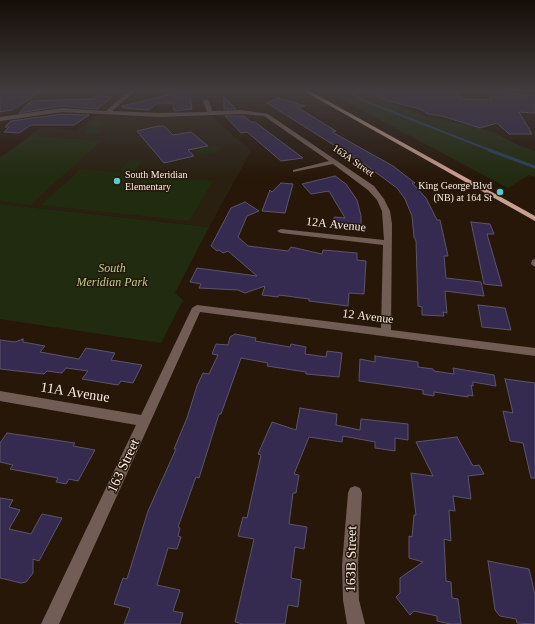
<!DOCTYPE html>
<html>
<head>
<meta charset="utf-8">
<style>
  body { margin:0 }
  canvas { display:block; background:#261709 }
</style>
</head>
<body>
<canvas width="535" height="624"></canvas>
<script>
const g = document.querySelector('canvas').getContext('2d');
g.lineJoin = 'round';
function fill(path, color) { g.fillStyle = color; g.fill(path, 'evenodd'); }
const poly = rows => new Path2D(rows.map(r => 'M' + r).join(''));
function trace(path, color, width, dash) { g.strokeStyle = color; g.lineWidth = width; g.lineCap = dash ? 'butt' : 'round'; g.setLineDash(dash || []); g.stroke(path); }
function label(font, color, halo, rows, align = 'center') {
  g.font = font + ' "Times New Roman",serif'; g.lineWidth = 3; g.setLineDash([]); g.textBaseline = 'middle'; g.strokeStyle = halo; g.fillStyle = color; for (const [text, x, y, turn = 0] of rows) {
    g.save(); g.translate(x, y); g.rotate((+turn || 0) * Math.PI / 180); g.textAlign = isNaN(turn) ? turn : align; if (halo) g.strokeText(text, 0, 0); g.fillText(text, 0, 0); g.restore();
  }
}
fill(poly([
  [97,115,151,118,211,116,251,151,209,227,0,204,0,157,42,127,77,131]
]), '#292011');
fill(poly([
  [324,90,359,90,419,114,491,131,520,146,535,151,535,177,529,175,508,188],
  [94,122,102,122,105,124,96,128,101,130,101,133,94,135,85,133,86,130,92,127,89,126],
  [32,136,101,141,30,205,0,201,0,158],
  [216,145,222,151,199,155,194,150],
  [130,160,142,161,133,172,120,170],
  [81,169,213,181,189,221,41,205],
  [0,204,209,227,175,293,183,300,161,343,0,319]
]), '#212b0f');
trace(poly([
  [346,90,362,100,492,151]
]), '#2b4162', 2);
trace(poly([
  [489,150,535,167]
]), '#2b4162', 3);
const building = poly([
  [0,90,43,90,12,110,0,112,0,90],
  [189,90,192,109,174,111,173,103,157,103,149,110,123,108,122,106,189,90],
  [364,90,459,93,460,99,492,100,487,91,535,96,535,113,519,112,532,134,509,134,497,123,480,128,442,116,428,114,420,109,389,101,364,90],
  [97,96,112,97,97,109,62,106,19,113,31,101,93,99,97,96],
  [224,97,236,109,224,109,224,97],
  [278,98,305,106,297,107,336,131,332,132,393,166,415,183,412,183,426,198,437,220,440,220,448,256,444,256,446,278,481,282,484,296,445,291,447,313,443,312,444,316,422,315,422,307,418,306,416,241,414,237,412,216,405,199,397,188,367,166,267,103,278,98],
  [62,114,89,115,74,125,31,125,19,133,4,132,9,127,5,127,11,121,62,114],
  [225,116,244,116,251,122,255,122,303,158,281,161,247,132,241,133,225,116],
  [158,126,164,126,173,135,191,132,208,146,188,150,194,156,164,163,137,131,158,126],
  [335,176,346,184,357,200,361,216,361,226,355,226,355,229,334,228,334,217,345,218,329,191,311,194,302,184,335,176],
  [281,183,293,184,285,213,262,211,270,190,272,192,281,183],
  [245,202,259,211,247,216,238,237,248,246,288,251,291,247,322,254,323,250,357,253,357,260,366,261,364,294,349,293,348,306,309,301,309,299,279,295,278,297,262,295,265,286,245,293,238,290,199,288,201,284,190,282,197,268,257,276,228,251,223,253,219,250,217,251,211,246,231,208,245,202],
  [471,222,490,224,494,234,487,234,502,286,484,284,471,222],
  [478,305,505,308,511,330,482,327,478,305],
  [235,334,256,338,255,341,290,347,291,344,306,347,305,354,326,357,327,351,342,353,339,377,306,374,306,372,267,366,268,363,241,358,221,414,219,414,199,478,196,477,178,527,180,528,178,536,181,537,177,549,168,548,157,585,180,590,173,611,183,613,180,624,124,624,130,608,114,604,123,578,127,579,148,511,176,449,174,449,187,418,197,386,203,373,209,374,218,355,212,354,216,344,228,345,230,337,235,334],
  [23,339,23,342,45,346,40,352,79,359,86,348,115,353,111,360,142,365,133,383,121,381,118,385,82,379,88,371,66,368,62,373,47,371,44,374,0,369,0,340,15,342,23,339],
  [375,356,418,362,418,367,433,369,434,371,454,374,453,368,494,375,496,386,473,382,473,386,471,385,473,396,468,395,468,397,434,392,434,396,423,394,423,390,359,381,360,359,375,362,375,356],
  [505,379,535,383,535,478,531,478,523,443,510,441,503,411,513,413,505,379],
  [300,408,337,414,336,425,360,430,361,419,408,424,408,440,395,438,395,451,375,448,375,442,343,436,342,442,309,437,294,474,299,475,296,493,293,493,289,524,307,527,304,549,295,547,291,578,301,580,298,607,288,605,285,624,243,624,235,622,254,539,238,536,243,517,247,518,261,455,258,454,272,422,296,430,300,408],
  [7,433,75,443,73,446,95,450,78,481,69,479,66,484,56,482,58,478,10,469,13,465,0,462,0,443,7,433],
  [457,437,473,466,479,465,484,474,468,476,471,499,453,496,455,511,449,510,451,541,444,539,446,581,451,582,452,598,458,599,461,624,450,624,437,621,437,616,414,611,410,615,396,597,400,593,400,578,423,562,409,558,409,536,412,537,414,515,416,515,411,473,433,476,416,442,457,437],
  [0,498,13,500,9,507,20,510,9,529,31,534,42,514,62,518,39,561,33,559,33,573,26,582,21,583,0,578,0,498],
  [488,561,529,569,535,595,535,624,517,623,516,619,500,616,495,610,488,561]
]);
fill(building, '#352b50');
trace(building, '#5a556a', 1);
fill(poly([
  [130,90,136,90,112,111,160,113,207,112,203,101,206,99,209,101,212,111,242,110,268,114,374,186,384,199,390,211,392,224,391,330,535,348,535,356,200,312,59,624,41,624,136,425,0,401,0,391,141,415,192,308,197,305,381,328,383,245,281,233,277,231,281,229,384,240,382,211,377,200,368,190,333,164,293,172,293,170,329,161,264,116,242,114,160,117,62,112,0,121,0,117,62,108,106,111,130,90],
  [535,259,535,267,531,264,532,260,535,259],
  [355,486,360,488,362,493,358,565,359,600,365,624,347,624,343,600,342,565,348,493,350,488,355,486]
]), '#715d55');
fill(poly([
  [302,90,308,90,535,216,535,221,302,90]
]), '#c9a090');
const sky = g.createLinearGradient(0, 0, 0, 178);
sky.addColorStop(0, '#150d05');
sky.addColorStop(0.51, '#413c3e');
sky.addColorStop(1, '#413c3e00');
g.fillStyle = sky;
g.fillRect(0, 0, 535, 178);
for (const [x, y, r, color] of [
  [117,181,4,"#54cdc8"],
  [500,192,4,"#54cdc8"]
]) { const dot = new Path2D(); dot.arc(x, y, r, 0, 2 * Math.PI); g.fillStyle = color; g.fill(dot); trace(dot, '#261709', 1.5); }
label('10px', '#fbf0e7', '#261709', [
  ["163A Street",353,161,35]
]);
label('10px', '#fbf0e7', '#261709', [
  ["South Meridian",125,175],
  ["Elementary",125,187],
  ["King George Blvd",492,186,"right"],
  ["(NB) at 164 St",492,198,"right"]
], 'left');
label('12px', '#fbf0e7', '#261709', [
  ["12A Avenue",336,225,6],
  ["12 Avenue",368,317,7]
]);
label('italic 12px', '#b8d18d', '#261709', [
  ["South",112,269],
  ["Meridian Park",112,283]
]);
label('14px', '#fbf0e7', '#261709', [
  ["11A Avenue",75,393,9],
  ["163 Street",124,466,-65],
  ["163B Street",352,559,-89]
]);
</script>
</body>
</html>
